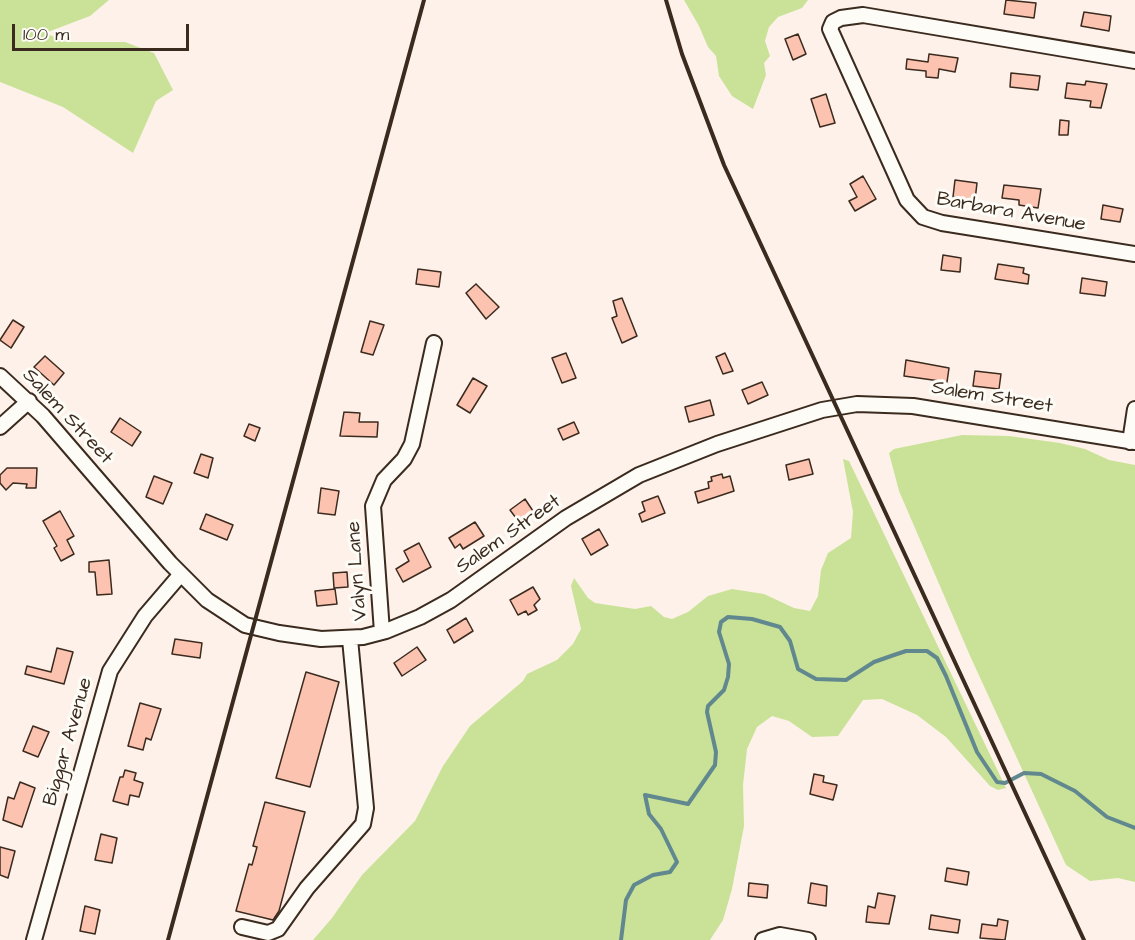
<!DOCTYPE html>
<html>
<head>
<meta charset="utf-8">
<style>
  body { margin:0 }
  #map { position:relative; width:1135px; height:940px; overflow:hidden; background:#fdf1e9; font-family:"Architects Daughter",sans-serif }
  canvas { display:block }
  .scale { position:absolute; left:12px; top:24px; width:177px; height:27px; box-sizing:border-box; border:3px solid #3b2a1e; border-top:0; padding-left:8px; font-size:18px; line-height:21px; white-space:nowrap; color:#3b2a1e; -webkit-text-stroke:4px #fdfcf7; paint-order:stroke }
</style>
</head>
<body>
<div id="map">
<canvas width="1135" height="940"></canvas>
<div class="scale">100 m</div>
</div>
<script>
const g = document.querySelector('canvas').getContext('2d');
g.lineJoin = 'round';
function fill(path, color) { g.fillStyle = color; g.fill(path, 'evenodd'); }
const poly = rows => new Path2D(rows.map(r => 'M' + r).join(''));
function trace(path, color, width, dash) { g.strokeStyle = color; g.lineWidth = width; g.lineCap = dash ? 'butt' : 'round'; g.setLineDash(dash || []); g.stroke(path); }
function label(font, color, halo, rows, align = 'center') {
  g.font = font + ' "Architects Daughter",sans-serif'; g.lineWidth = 6; g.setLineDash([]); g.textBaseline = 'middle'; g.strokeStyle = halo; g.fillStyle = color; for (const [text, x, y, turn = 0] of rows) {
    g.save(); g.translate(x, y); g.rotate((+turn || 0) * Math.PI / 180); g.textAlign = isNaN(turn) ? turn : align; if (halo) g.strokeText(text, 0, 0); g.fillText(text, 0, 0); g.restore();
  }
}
fill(poly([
  [0,0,109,0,90,16,45,33,66,42,125,42,154,53,173,90,156,101,133,153,63,107,0,82],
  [684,0,808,0,802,8,778,17,769,27,765,41,770,56,764,63,766,75,753,109,732,96,719,76,716,56,708,47,699,26],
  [962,435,1009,436,1060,443,1085,449,1109,460,1135,465,1135,882,1118,878,1090,881,1066,865,971,658,899,491,889,453,894,449],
  [843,459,849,461,1006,788,998,790,990,786,946,737,917,715,882,699,863,700,838,736,812,737,789,721,772,716,757,727,747,749,743,785,744,826,732,889,723,920,710,940,313,940,332,918,362,875,415,821,443,766,470,726,523,681,527,674,557,660,573,644,581,629,571,586,574,578,588,598,595,603,635,609,651,606,664,617,672,619,688,612,708,596,732,589,764,594,794,608,810,611,818,596,821,570,828,553,851,538,853,512]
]), '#c9e298');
trace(poly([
  [621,940,626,900,634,885,653,875,670,872,677,862,661,829,649,814,645,795,688,804,715,765,716,752,707,712,708,706,724,690,728,677,729,664,719,632,721,622,728,617,752,619,780,627,790,641,798,669,816,679,846,680,874,662,894,655,906,651,927,651,937,658,946,676,977,752,997,782,1005,783,1024,773,1041,774,1075,791,1107,817,1135,828]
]), '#62888f', 4);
const building = poly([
  [1006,0,1036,3,1034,18,1004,14,1006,0],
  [1084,12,1111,16,1109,31,1081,26,1084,12],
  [798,34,806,54,793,60,785,39,798,34],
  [929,54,958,58,955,72,939,69,938,78,926,77,926,71,906,69,907,59,928,62,929,54],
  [1011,73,1040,76,1038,90,1010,87,1011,73],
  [1086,81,1107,84,1101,108,1090,107,1091,101,1065,98,1067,83,1085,85,1086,81],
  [826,94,835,123,820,127,811,99,826,94],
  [1060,120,1069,121,1068,135,1059,135,1060,120],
  [863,176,876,199,855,211,849,201,857,197,850,184,863,176],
  [955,180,977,183,975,200,953,197,955,180],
  [1004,185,1041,189,1038,208,1019,205,1019,200,1002,198,1004,185],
  [1103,205,1123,209,1120,222,1101,219,1103,205],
  [943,255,961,258,960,272,941,270,943,255],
  [998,264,1024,268,1023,273,1029,275,1028,284,995,279,998,264],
  [418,269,441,272,439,287,416,284,418,269],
  [1082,278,1107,282,1105,296,1080,293,1082,278],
  [476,284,499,307,486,319,466,293,476,284],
  [622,298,637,336,622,343,612,318,617,316,613,301,622,298],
  [13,320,24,327,11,348,0,340,13,320],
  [370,321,384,325,373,355,361,352,370,321],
  [566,353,576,378,562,383,552,358,566,353],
  [725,353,733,371,723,374,716,357,725,353],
  [45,356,64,373,54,385,34,367,45,356],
  [906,360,949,368,947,382,904,376,906,360],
  [975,371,1001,374,999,389,973,386,975,371],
  [473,378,487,386,470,413,457,405,473,378],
  [762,382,768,395,748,404,742,390,762,382],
  [710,400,714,415,689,422,685,407,710,400],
  [344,412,360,413,359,422,378,422,377,437,340,436,344,412],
  [120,418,141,432,132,446,111,432,120,418],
  [574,422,579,433,563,440,558,429,574,422],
  [249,424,260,428,255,441,244,436,249,424],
  [201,454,213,458,208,478,194,473,201,454],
  [809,459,813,474,789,480,786,465,809,459],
  [7,468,37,468,36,488,26,488,27,484,13,483,6,490,0,483,0,475,7,468],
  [722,474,723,478,730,476,734,491,698,503,695,492,709,488,708,482,712,481,711,477,722,474],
  [154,476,172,483,163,504,146,497,154,476],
  [321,488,339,491,335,515,318,513,321,488],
  [658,496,665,513,642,522,639,514,645,511,642,502,658,496],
  [525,499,533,511,519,522,510,510,525,499],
  [60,511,74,536,67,540,74,554,61,561,54,548,57,546,43,521,60,511],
  [206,514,233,525,227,540,200,529,206,514],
  [475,522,484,536,463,549,460,544,455,548,449,538,475,522],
  [599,529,608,545,591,555,582,539,599,529],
  [419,543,431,567,403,582,396,569,409,561,404,551,419,543],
  [109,560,112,594,97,595,95,572,89,572,89,562,109,560],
  [347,572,348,587,334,588,333,573,347,572],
  [533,587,540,599,534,605,537,610,528,615,526,611,518,615,510,600,533,587],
  [335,589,337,604,317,606,315,591,335,589],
  [466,618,473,631,454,643,447,630,466,618],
  [175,639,202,643,200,658,172,654,175,639],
  [417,647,426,660,402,676,394,663,417,647],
  [57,648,73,652,64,684,25,674,27,666,51,672,57,648],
  [306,672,339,682,310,787,276,778,306,672],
  [140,703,161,709,151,740,146,738,143,750,128,746,140,703],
  [33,726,49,732,38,757,23,751,33,726],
  [125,770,136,773,134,780,143,783,139,797,130,795,128,805,113,801,120,777,123,777,125,770],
  [814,774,824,776,823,782,837,785,833,800,810,794,814,774],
  [20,782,35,788,22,827,3,820,8,797,14,799,20,782],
  [265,802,305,812,279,911,273,920,236,911,249,864,252,865,257,847,253,846,265,802],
  [101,834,117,838,112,863,95,860,101,834],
  [0,847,15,851,8,878,0,875,0,847],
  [947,868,969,872,967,885,945,881,947,868],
  [749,883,768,885,767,898,748,896,749,883],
  [811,883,827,886,826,906,808,903,811,883],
  [878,893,895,896,889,924,866,922,868,906,875,908,878,893],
  [85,906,100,910,95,934,80,931,85,906],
  [931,915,960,920,958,933,929,929,931,915],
  [998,919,1008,921,1005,940,980,938,982,924,997,926,998,919]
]);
fill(building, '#fcc4b0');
trace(building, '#3b2a1e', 1.5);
const minor = poly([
  [1135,61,863,15,841,18,833,22,830,29,907,200,923,217,942,223,1135,254],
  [0,376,43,416,170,563,207,600,245,625,279,633,321,639,363,637,386,631,420,617,451,600,566,518,639,475,717,444,822,410,857,404,913,406,1135,442],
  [0,427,29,401],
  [1130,442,1135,409],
  [382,632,373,506,384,480,404,459,412,444,434,343],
  [242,927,268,933,278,929,307,888,363,824,366,808,350,639],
  [34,940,110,671,145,616,181,574],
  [763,940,780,935,808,940]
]);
trace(minor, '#3b2a1e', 18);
trace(minor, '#fdfcf7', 14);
trace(poly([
  [666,0,682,54,724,165,1084,940],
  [168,940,424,0]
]), '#3b2a1e', 4);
label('20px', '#3b2a1e', '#fdfcf7', [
  ["Barbara Avenue",1011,213,10],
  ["Salem Street",992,398,9],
  ["Salem Street",67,417,47],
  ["Salem Street",509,535,-35],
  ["Valyn Lane",358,571,-94],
  ["Biggar Avenue",69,742,-74]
]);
</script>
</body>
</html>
